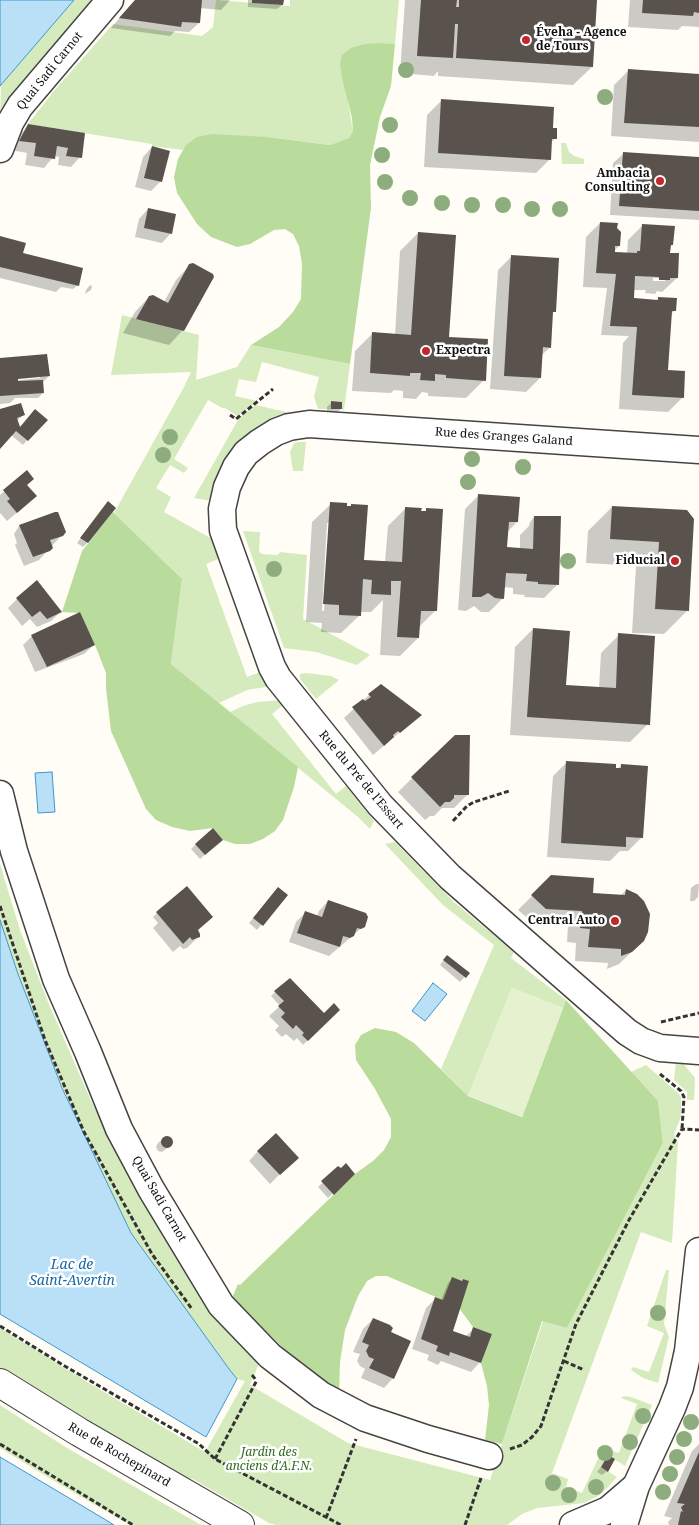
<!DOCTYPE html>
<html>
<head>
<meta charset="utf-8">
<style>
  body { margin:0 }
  canvas { display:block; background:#fffdf5 }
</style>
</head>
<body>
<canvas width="699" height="1525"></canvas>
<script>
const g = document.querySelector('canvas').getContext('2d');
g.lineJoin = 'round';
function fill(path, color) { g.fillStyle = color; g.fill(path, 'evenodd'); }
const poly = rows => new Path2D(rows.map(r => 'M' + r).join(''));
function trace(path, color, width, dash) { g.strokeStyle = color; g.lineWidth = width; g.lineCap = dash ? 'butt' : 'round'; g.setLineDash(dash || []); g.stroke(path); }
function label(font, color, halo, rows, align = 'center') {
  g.font = font + ' "Noto Serif",serif'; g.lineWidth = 5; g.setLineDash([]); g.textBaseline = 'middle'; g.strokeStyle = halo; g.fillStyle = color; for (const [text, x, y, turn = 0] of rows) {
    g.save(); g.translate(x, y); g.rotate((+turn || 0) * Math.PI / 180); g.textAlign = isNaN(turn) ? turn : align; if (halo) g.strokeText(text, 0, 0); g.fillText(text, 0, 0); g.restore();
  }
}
fill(poly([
  [74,0,94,0,0,120,1,85],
  [216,0,290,6,290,0,399,0,395,44,381,43,348,102,353,131,349,138,330,145,267,137,186,145,183,150,152,146,152,144,28,124,53,92,113,24,202,36,213,27],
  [561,143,566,143,569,152,574,156,584,159,584,164,562,164],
  [122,315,199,335,196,380,237,367,251,345,350,364,344,410,342,409,342,402,331,401,331,409,318,409,314,397,319,377,262,362,256,382,239,379,235,396,257,401,237,416,225,408,222,408,208,400,174,459,188,468,184,473,170,465,156,488,171,497,164,512,216,541,223,557,206,564,247,677,263,671,272,686,247,690,219,703,171,664,182,579,114,513,184,387,191,372,111,375],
  [256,405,286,412,287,415,212,501,194,498,239,418],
  [298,442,306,442,303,471,293,471,290,452,294,443],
  [243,531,260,532,259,552,262,554,278,555,280,552,307,555,303,619,370,655,357,665,316,652,284,648],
  [306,673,331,676,339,680,316,699,300,679,300,674],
  [283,700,286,703,272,714,336,794,346,786,374,821,370,829,358,817,230,712,243,706,257,702],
  [395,842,454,902,514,952,511,958,566,1000,563,1008,512,988,468,1096,441,1069,494,945,443,905,385,844],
  [0,864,20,930,48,1002,92,1103,142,1199,182,1266,214,1311,258,1361,258,1366,250,1385,348,1443,490,1480,543,1321,567,1328,663,1143,658,1101,631,1072,646,1065,678,1093,681,1097,681,1117,674,1134,678,1143,672,1243,641,1232,552,1473,568,1479,566,1487,582,1493,603,1448,619,1453,637,1404,621,1398,624,1396,631,1397,652,1405,625,1466,608,1455,601,1467,617,1477,607,1488,598,1496,584,1503,537,1508,522,1514,507,1525,276,1525,269,1523,191,1478,188,1482,0,1369,0,1328,89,1383,205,1452,245,1381,237,1379,229,1369,131,1233,79,1126,46,1049,18,974,0,920],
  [676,1061,681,1061,695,1078,694,1100,687,1100,687,1092,674,1080],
  [666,1270,669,1270,664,1324,669,1337,658,1383,643,1378,631,1370,633,1367,649,1372,664,1333,647,1326],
  [0,1405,67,1448,201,1525,130,1525,54,1481,0,1448]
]), '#d5ebbd');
fill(poly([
  [381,43,395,44,391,86,380,117,370,165,371,208,350,364,251,345,279,327,293,312,301,299,302,264,299,246,293,234,285,229,274,230,250,244,237,247,211,237,197,224,177,193,174,177,178,159,186,145,197,137,212,134,267,137,330,145,349,138,353,131,352,118,343,82,340,64,342,55,351,48,365,44],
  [113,512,182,579,171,664,298,767,294,787,283,820,275,831,263,839,250,844,235,844,223,840,213,828,190,831,172,827,156,820,146,809,111,731,106,688,106,673,95,645,80,613,62,612,82,551],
  [566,1000,658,1101,663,1143,567,1328,542,1321,502,1444,485,1440,489,1405,487,1386,481,1363,492,1334,473,1327,459,1308,469,1282,463,1279,443,1300,387,1276,376,1276,367,1281,358,1296,345,1330,340,1362,339,1394,282,1347,232,1298,238,1284,240,1285,355,1174,373,1161,384,1150,391,1137,391,1119,375,1089,356,1060,355,1045,361,1035,375,1028,396,1032,414,1043,468,1096,522,1117]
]), '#b9dc9c');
fill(poly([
  [512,988,563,1008,522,1117,468,1096]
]), '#e6f2cf');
const water = poly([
  [0,0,74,0,0,86,0,0],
  [52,772,55,812,38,813,35,773,52,772],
  [0,920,18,974,62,1088,131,1233,229,1369,237,1379,206,1437,0,1314,0,920],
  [433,983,447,994,425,1021,412,1011,433,983],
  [0,1457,106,1520,114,1525,0,1525,0,1457]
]);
fill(water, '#b9e0f7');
trace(water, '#3f96cf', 1);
fill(poly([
  [135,0,230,0,221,10,200,8,199,23,189,32,175,31,170,36,111,28],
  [248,0,282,0,282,5,277,9,248,7],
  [405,0,596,0,592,67,573,85,438,76,438,71,434,76,400,73],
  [630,0,699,0,699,27,682,26,678,30,628,27],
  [628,71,699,75,699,142,611,136,614,85],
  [441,101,551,131,555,138,551,143,550,159,536,173,424,167,427,115],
  [29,126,84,134,80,157,71,167,58,165,59,157,54,156,44,168,25,165,27,153,11,150,19,135],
  [152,147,160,182,151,191,135,187,143,157],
  [623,154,699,158,699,220,610,215,613,163],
  [148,209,171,233,162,243,135,237,139,219],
  [600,223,619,246,614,251,614,253,627,254,628,240,642,226,672,245,669,247,669,254,677,278,662,292,657,291,655,294,645,293,646,290,633,290,632,299,656,301,658,298,675,310,671,314,667,371,682,398,668,412,619,409,623,343,629,336,601,335,607,288,583,287,586,237],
  [653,278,665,279,665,281,653,281],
  [418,233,448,338,484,380,466,398,428,396,428,393,422,392,416,399,403,398,403,391,394,390,391,393,352,391,355,351,373,333,395,335,400,251],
  [0,237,21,254,78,285,73,289,61,287,56,292,0,278],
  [512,256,554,311,552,314,550,347,541,356,540,378,526,392,490,389,498,270],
  [190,265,183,330,169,345,123,333,135,312,149,297,164,302,176,280],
  [90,285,92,286,91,290,85,294,86,290],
  [0,359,49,376,42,383,43,393,38,398,15,398,10,403,0,404],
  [40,376,40,378,12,381,11,379],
  [331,403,341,409,336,413,327,413,327,407],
  [0,410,24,414,17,421,27,440,23,445,11,435,0,447],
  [27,471,26,505,7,521,0,513,0,495],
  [479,495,517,522,507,532,506,548,520,549,520,535,529,526,530,522,534,517,558,584,544,598,524,597,525,595,513,594,513,588,504,587,503,598,489,612,481,612,474,606,466,611,458,610,465,509],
  [108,503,88,542,83,547,77,543],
  [331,504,349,507,352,505,363,561,385,562,388,526,406,508,424,512,427,510,435,611,418,628,418,638,400,656,380,655,383,600,371,612,360,612,360,615,341,633,321,632,322,623,306,622,312,522],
  [327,523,330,523,324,611,322,611],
  [612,507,686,512,688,610,664,634,632,633,636,566,586,563,588,531],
  [19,526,62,535,39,560,24,566,15,545,17,543,14,534],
  [17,599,60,612,51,621,37,627,30,619,22,626,8,608],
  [533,629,564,686,599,688,601,653,619,635,648,724,630,742,510,735,515,647],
  [32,636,94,645,84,654,35,672,23,645],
  [369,695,420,715,373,755,344,718],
  [455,736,468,794,454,808,442,808,434,816,430,816,425,820,398,792],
  [567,762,618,769,621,765,642,837,628,851,620,851,610,861,547,857,553,776],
  [196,844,217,844,200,859,191,849],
  [551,877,592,894,620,896,626,890,639,945,619,964,607,969,608,963,575,961,576,943,567,942,568,925,532,922,518,910],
  [696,884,699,884,698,897,694,901,690,901,691,888],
  [274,893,286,895,257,930,249,923],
  [328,901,364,926,329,956,289,942,296,922,305,913,317,916,319,911],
  [157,913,197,931,197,938,187,948,183,949,180,946,173,952,153,928,158,923,153,917],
  [447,956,468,973,460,982,440,965],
  [275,992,324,1015,339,1010,303,1045,297,1038,294,1041,286,1034,282,1037,275,1030,279,1026,269,1016,280,1006,271,996],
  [166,1136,170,1138,172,1141,171,1145,162,1152,158,1151,156,1147,158,1143],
  [258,1151,287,1167,270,1184,249,1161],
  [338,1168,354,1173,328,1198,318,1187],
  [452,1279,461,1282,451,1332,465,1337,474,1328,480,1362,471,1372,441,1361,438,1365,427,1360,429,1355,412,1349,426,1308,436,1298,441,1300,448,1283],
  [373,1319,388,1338,393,1378,384,1388,361,1378,365,1369,360,1366,357,1361,360,1354,353,1352,363,1329],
  [699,1444,699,1525,669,1525,668,1522,672,1518,664,1516,692,1451],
  [609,1457,607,1471,602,1475,597,1472]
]), '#0003');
fill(poly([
  [135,0,202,0,200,23,182,22,181,27,119,18],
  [252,0,284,0,283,5,252,3],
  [421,0,457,0,456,7,459,7,459,0,597,0,593,67,456,58,458,24,455,24,453,58,417,56],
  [643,0,699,0,699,13,694,12,693,16,642,13],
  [628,69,699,74,699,127,624,123],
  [441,99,554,107,553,128,557,128,557,139,552,139,551,160,438,153],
  [28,124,85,133,82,158,66,156,68,148,57,146,55,159,34,156,36,143,19,141],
  [152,146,170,151,162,182,144,178],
  [623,152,699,157,699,211,619,206],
  [148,208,176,214,172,234,144,228],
  [600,222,618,223,617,228,621,232,620,246,615,246,615,252,637,253,637,251,640,251,642,224,675,226,673,245,671,245,670,253,679,253,678,278,670,278,670,280,659,280,659,277,635,276,634,298,658,300,658,297,677,298,676,311,672,311,668,370,685,371,684,398,632,395,637,327,610,326,616,274,596,273],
  [418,232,456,235,449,337,488,339,486,381,446,378,446,375,435,374,435,381,420,380,421,373,410,373,410,376,370,373,372,332,411,335],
  [0,236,26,243,23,253,83,268,79,286,0,267],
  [511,255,559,258,556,312,553,312,551,348,543,347,541,378,504,376],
  [193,263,213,274,214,277,184,331,136,319,149,296,153,295,168,303,189,264],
  [47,354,50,376,18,379,18,381,43,380,44,393,0,396,0,358],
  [331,401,342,402,342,409,331,409],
  [21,403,25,415,17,418,20,427,35,409,48,420,28,441,16,431,0,449,0,409],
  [27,470,34,479,27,485,37,496,17,513,7,501,10,499,3,490],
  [478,494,520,497,518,522,509,522,507,547,533,549,534,516,561,516,559,585,538,584,538,582,526,581,527,574,506,573,504,599,495,598,488,593,481,597,472,597],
  [108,501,116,508,88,543,80,538],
  [330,502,347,503,347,506,351,506,351,504,368,505,364,560,402,562,405,507,422,508,421,511,426,511,426,508,443,509,437,611,421,611,419,638,397,637,401,581,391,581,391,595,371,594,372,580,363,579,361,616,339,615,339,605,323,604],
  [612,506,687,510,694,519,689,611,655,609,659,542,610,539],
  [55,512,58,512,66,532,63,536,50,540,53,548,50,551,33,557,19,525],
  [37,580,62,612,47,619,40,611,32,617,16,598],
  [80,612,95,645,47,667,31,635],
  [533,628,570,631,566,685,616,688,618,633,655,636,650,725,527,717],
  [381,684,422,715,400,733,398,731,393,735,394,737,384,746,352,707,363,699,365,701,371,697,368,694],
  [455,735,470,735,469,795,454,795,454,798,450,802,445,802,440,807,411,777],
  [566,761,616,764,616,768,621,768,621,764,648,766,643,838,626,837,626,847,561,843],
  [213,828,223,840,205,855,195,844],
  [551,875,594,878,593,893,625,895,626,889,637,894,644,901,650,914,648,932,644,941,632,952,621,956,621,949,588,947,590,929,580,928,582,911,546,909,531,895],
  [187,886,213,917,198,930,200,934,200,937,192,940,190,937,183,944,156,912],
  [278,887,288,895,263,926,253,918],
  [328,900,366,913,368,917,365,927,361,929,357,928,354,936,350,938,343,936,340,947,297,933,305,911,322,917],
  [447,955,470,973,466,978,443,960],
  [290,978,324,1013,334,1003,340,1010,308,1041,302,1035,304,1033,296,1025,293,1029,281,1017,285,1013,278,1006,284,1001,274,991],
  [276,1133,299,1158,280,1175,257,1151],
  '161 1142a6 6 0 1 1 12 0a6 6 0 1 1-12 0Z',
  [346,1163,355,1174,334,1195,321,1181,338,1166,341,1168],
  [452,1277,462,1281,463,1279,469,1281,453,1331,470,1337,473,1327,492,1334,481,1363,450,1352,449,1356,436,1351,438,1346,421,1339,435,1297,443,1300],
  [373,1318,390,1325,393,1328,391,1332,411,1341,394,1379,369,1368,374,1359,369,1357,366,1351,369,1345,362,1342],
  [699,1452,699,1525,678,1525,681,1511,683,1512,681,1507,685,1504,677,1503],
  [608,1455,615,1459,608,1472,601,1467]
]), '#5a524d');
const minor = poly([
  [0,149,10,123,20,106,110,0],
  [699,450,309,424,289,427,276,432,260,442,246,453,236,467,227,487,222,509,223,530,272,667,278,678,380,805,450,877,627,1032,641,1041,660,1048,699,1051],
  [0,794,14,851,56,979,88,1052,119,1129,151,1189,221,1305,270,1356,321,1395,365,1418,428,1439,489,1456],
  [573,1525,608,1510,636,1486],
  [624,1525,636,1486,672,1408,680,1387,688,1351,699,1251]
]);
const tertiary = poly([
  [0,1383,79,1432,240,1525]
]);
trace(minor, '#444', 29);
trace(tertiary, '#444', 30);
trace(poly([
  [230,415,236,419,273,389],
  [453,821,467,806,474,802,509,791],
  [0,906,45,1040,84,1132,152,1254,192,1309],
  [661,1022,699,1013],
  [660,1074,681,1091,684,1097,682,1129],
  [0,1326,63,1365,199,1444,215,1459,341,1525],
  [564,1361,584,1370],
  [252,1375,256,1380],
  [0,1444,133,1525],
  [510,1449,522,1445,532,1437,541,1426,576,1324,629,1220,677,1137,682,1129,699,1130],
  [215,1459,257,1380],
  [326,1518,356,1439],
  [465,1525,481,1478]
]), '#333', 3, [5, 2.5]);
trace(minor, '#fff', 26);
trace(tertiary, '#fff', 28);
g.fillStyle = '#8dad7f';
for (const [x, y] of [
  [406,70],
  [605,97],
  [390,125],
  [382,155],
  [385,182],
  [410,198],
  [442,203],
  [472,205],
  [503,205],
  [532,209],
  [560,209],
  [170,437],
  [163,455],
  [472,459],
  [523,467],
  [468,482],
  [568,561],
  [274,569],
  [658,1313],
  [643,1416],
  [691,1422],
  [684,1439],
  [630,1442],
  [605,1453],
  [677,1457],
  [670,1474],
  [553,1483],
  [596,1487],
  [663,1492],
  [569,1495]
]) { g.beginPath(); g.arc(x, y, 8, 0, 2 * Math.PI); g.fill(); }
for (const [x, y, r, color] of [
  [526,40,5,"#c4262e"],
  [660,181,5,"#c4262e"],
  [426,351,5,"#c4262e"],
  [675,561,5,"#c4262e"],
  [615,921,5,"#c4262e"]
]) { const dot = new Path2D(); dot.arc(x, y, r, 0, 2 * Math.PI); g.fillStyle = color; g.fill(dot); trace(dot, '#fff', 2); }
label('bold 12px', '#111', '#fff', [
  ["Éveha - Agence",536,33,"left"],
  ["de Tours",536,47,"left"],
  ["Ambacia",650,174],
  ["Consulting",650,188],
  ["Expectra",436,351,"left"],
  ["Fiducial",665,561],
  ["Central Auto",605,921]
], 'right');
label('12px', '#111', '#fff', [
  ["Quai Sadi Carnot",50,71,-51],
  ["Rue des Granges Galand",504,437,4],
  ["Rue du Pré de l'Essart",361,780,50],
  ["Quai Sadi Carnot",159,1199,60],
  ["Rue de Rochepinard",119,1455,30]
]);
label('italic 12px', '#2f6b1f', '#fff', [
  ["Jardin des",269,1453],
  ["anciens d'A.F.N.",269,1467]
]);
label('italic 14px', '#1768a6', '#fff', [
  ["Lac de",72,1265],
  ["Saint-Avertin",72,1281]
]);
</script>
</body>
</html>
